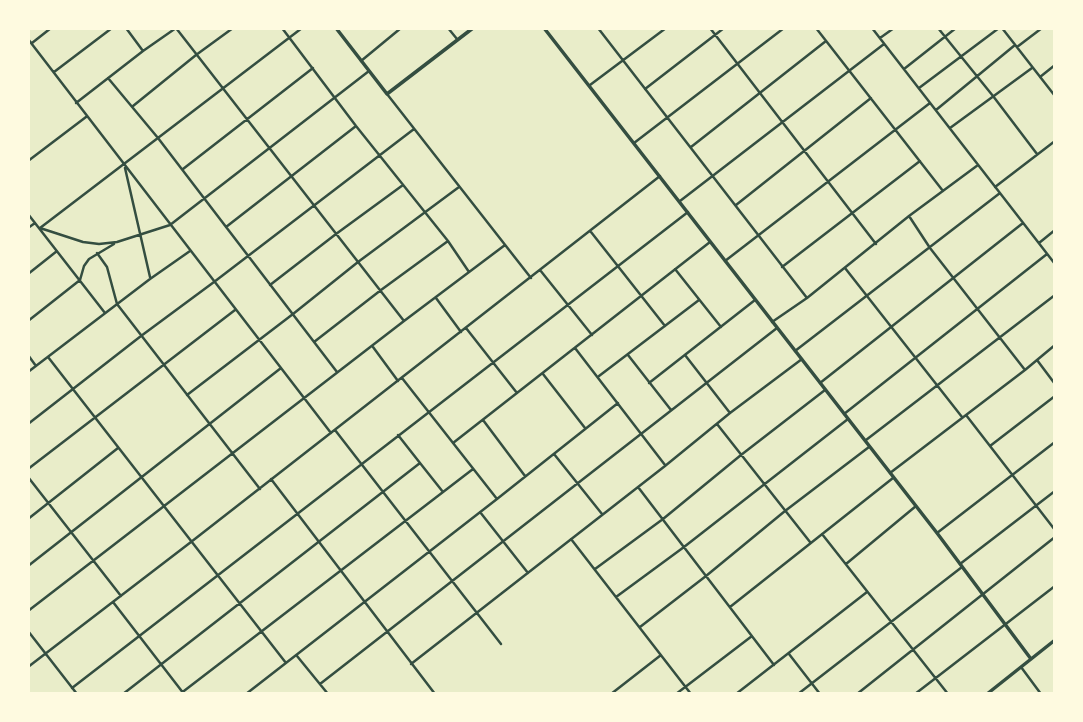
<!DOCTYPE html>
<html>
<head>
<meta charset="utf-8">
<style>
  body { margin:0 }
  #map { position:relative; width:1083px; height:722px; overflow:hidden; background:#e9edc9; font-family:Rubik,sans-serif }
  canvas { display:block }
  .frame { position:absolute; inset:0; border:30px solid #fefae0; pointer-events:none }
</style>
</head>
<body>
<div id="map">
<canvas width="1083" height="722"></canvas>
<div class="frame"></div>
</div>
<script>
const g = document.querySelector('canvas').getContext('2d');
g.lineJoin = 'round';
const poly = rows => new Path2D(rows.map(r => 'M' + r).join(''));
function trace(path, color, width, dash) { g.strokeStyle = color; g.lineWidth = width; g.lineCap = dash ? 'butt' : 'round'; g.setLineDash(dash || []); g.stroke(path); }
trace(poly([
  [126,28,143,51],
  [176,28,404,321],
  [282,28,356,126,448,241,469,272],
  [448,28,457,39],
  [598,28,807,298],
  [710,28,876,244],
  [816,28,943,191],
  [872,28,1055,264],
  [938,28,993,96,1037,154],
  [1002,28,1055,96],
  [880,38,894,28],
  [28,39,331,433],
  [32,43,51,28],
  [1017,47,1042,28],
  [361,61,401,28],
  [904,69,956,28],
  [54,72,112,28],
  [1040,77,1055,65],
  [108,78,158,138,337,372],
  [590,85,666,28],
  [919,88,999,28],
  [645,89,724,28],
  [387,94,531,278],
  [76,103,143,51,176,28],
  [133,106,196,55,233,28],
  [936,110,1015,45],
  [950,128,1032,68],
  [634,143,784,28],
  [691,147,826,41],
  [28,161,86,117],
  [125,168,150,277],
  [183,169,313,68],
  [995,187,1055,141],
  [680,201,884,44],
  [736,205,871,98],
  [28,214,105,313],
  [909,216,930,248,1025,370],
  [226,227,356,126],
  [28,228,35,223],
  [40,228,83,242,99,244,117,242,170,225,369,71],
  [40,228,302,28],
  [591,232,665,326],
  [1039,243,1055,230],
  [97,253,107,267,117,304,260,489],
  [725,261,930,103],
  [782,267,920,161],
  [845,268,962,417],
  [675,269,721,327],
  [540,270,592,335],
  [28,274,57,251],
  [270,285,336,234,403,185],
  [436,298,461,332],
  [28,321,80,280,84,266,89,259,114,244],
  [772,322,807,298,909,216,978,165],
  [466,328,517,393],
  [314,342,381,290,448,241],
  [373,347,398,381],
  [575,348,665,465],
  [795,351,1000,193],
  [28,355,36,366],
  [628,355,671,410],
  [685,355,730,413],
  [48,357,286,663],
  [1037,360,1055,384],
  [28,372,150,279,190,251],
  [543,374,585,428],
  [599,376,699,300],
  [402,378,497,499],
  [649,383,755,300],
  [820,383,1023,223],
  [187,395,293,314,358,262,459,187],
  [844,414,1047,254],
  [966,415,1055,530],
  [483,420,525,476],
  [28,424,141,336,214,282,414,129],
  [717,424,810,542],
  [335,430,501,644],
  [398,435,420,463],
  [866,440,1055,295],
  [453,443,710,242],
  [990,446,1055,396],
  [554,454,602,514],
  [28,469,235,310],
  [890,473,1025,370,1055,345],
  [28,477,121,596],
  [271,479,435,694],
  [638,487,774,665],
  [480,512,528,573],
  [28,519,118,448],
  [937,533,1055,442],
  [822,534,948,694],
  [571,539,691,694],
  [846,564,916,506],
  [960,564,1055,491],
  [28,566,281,368],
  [595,569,663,519,741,455,825,390],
  [616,597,684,547,848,419],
  [113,602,184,694],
  [730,607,893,478],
  [28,611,404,321,505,245],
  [640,627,706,576,785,511,869,447],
  [28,631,77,694],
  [789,654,820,694],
  [297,656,328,694],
  [411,664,665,466,730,413,802,359],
  [28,667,191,542,660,176],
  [1021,667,1041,694],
  [320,684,777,328],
  [72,688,688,212],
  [123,694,420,463,443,492],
  [180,694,473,469],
  [246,694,497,499,618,403],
  [611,694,661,655],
  [676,694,752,636],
  [736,694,867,592],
  [798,694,962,567],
  [857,694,1055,537],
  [915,694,1055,586]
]), '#344e41', 2.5);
trace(poly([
  [336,28,387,94,473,28],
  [544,28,937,533,1031,659],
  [987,694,1055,640]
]), '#344e41', 3.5);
</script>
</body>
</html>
